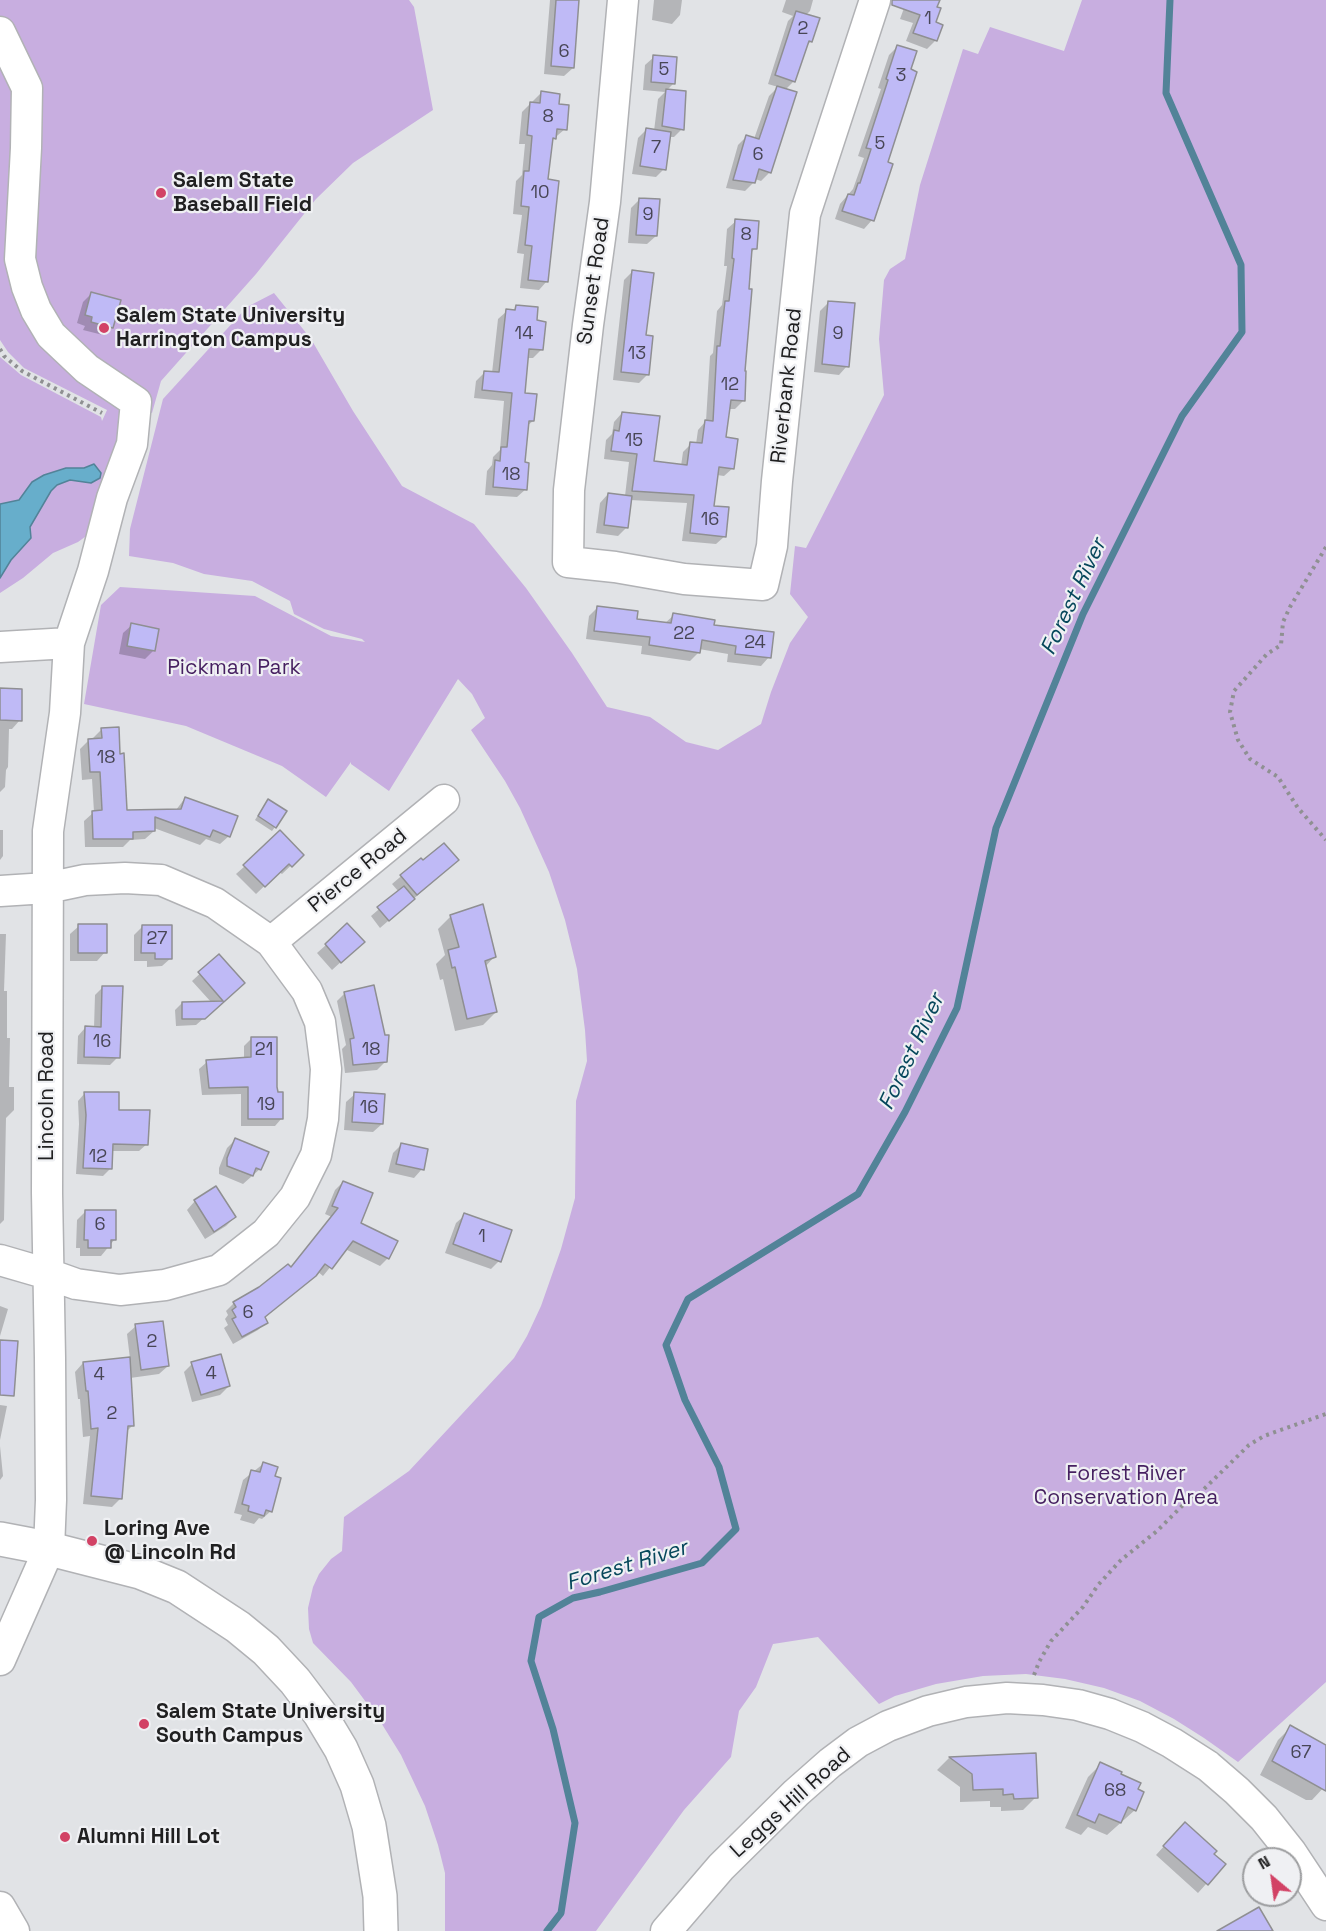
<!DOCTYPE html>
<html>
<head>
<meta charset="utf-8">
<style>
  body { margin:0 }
  #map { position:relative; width:1326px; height:1931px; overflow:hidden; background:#e1e3e6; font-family:"Space Grotesk",sans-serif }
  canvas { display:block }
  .north { position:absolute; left:1242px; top:1847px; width:60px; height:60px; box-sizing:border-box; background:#eff0f3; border:2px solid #9c9d9f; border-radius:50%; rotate:331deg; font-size:16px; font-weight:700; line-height:24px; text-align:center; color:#202021 }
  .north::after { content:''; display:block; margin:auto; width:21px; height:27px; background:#d24265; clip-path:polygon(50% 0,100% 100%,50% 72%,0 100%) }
</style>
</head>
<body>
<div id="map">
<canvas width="1326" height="1931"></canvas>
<div class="north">N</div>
</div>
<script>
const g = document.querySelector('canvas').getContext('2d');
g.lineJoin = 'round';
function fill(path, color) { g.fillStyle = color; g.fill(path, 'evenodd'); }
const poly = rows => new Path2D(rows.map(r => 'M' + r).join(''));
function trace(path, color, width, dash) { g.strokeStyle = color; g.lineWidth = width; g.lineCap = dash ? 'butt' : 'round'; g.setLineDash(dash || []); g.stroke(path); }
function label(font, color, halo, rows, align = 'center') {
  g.font = font + ' "Space Grotesk",sans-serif'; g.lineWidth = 4.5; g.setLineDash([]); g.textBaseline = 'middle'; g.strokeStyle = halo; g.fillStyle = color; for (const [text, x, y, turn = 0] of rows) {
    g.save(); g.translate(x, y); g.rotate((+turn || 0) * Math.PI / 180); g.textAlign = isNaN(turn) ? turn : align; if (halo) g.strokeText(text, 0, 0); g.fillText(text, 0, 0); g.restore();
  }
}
fill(poly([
  [0,0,409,0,414,7,433,110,353,163,316,199,256,274,161,381,152,413,145,411,70,349,29,263,31,89,0,23],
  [1082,0,1326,0,1326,1682,1238,1762,1204,1738,1174,1719,1140,1701,1104,1688,1065,1679,1026,1674,983,1676,936,1684,895,1696,879,1704,818,1637,773,1644,756,1687,739,1711,731,1757,684,1810,596,1931,445,1931,445,1873,438,1845,425,1806,401,1755,380,1721,351,1682,313,1643,309,1629,308,1608,313,1587,319,1574,331,1559,342,1551,344,1517,409,1471,514,1358,527,1336,541,1306,561,1249,575,1198,576,1101,587,1061,585,1030,577,969,565,920,549,872,520,808,505,781,471,730,485,718,472,694,458,679,389,791,351,764,351,762,326,797,282,766,186,726,84,704,101,605,120,587,255,596,331,636,365,642,362,639,324,629,294,614,290,601,252,581,204,574,173,563,129,556,130,529,163,399,247,307,274,293,311,339,353,411,402,486,474,524,526,588,572,653,607,707,650,717,686,742,718,750,761,724,771,692,790,643,808,617,790,594,795,546,806,548,884,395,879,339,884,280,890,269,905,259,920,185,963,49,978,54,990,27,1064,51],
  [0,45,20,87,17,291,130,404,89,534,78,542,53,553,23,578,0,593,0,357,21,375,101,417,102,421,107,410,24,368,8,352,0,340]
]), '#c8aee0');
const water = poly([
  [94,464,101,473,100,478,91,483,70,480,57,485,51,491,30,527,31,538,11,560,0,578,0,504,19,500,32,482,44,475,66,468,84,468,94,464]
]);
fill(water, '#67aecb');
trace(water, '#528398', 1.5);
fill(poly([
  [550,0,578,0,573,68,564,76,544,74],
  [654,0,682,0,680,15,672,24,652,20],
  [786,0,813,0,810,11,806,15,811,41,805,48,794,81,785,90,770,172,761,181,755,179,754,182,745,191,726,188,738,145,746,137,754,139,769,96,778,87,768,84,788,21,793,16,782,12],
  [907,0,938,0,935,8,934,23,941,26,935,41,927,49,906,41,913,23,900,19],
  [898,46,886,163,891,165,872,220,864,229,835,219,840,204,853,189,864,158,858,156,881,89,878,88,889,55],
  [654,57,673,84,666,91,682,129,674,137,669,137,664,169,656,177,632,174,638,138,646,130,654,131,658,99,665,92,643,90,645,65],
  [541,93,558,105,565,129,551,141,546,181,547,281,539,290,520,288,524,254,517,253,522,215,513,214,516,181,522,175,525,144,519,144,522,112],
  [639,200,656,236,647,244,628,243,631,208],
  [736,221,755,248,751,253,743,401,735,409,728,409,725,439,733,468,724,476,717,475,713,508,725,536,716,544,682,541,687,503,630,500,627,527,618,536,596,533,600,503,608,494,625,496,629,462,604,459,606,440,612,434,614,422,622,413,652,462,681,466,683,452,691,444,696,444,698,430,706,421,710,356,713,353,717,311,722,305,727,266,724,266,727,229],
  [632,272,644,337,648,374,639,383,613,380,624,280],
  [91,294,112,327,103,335,83,330,85,326,77,323,83,302],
  [828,303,847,366,839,375,814,372,820,311],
  [517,307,535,322,541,350,533,358,527,358,523,394,533,421,527,426,523,464,526,489,517,497,485,495,487,471,492,465,493,457,500,450,504,401,474,398,476,381,485,372,492,373,498,319,507,311,512,311],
  [597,608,636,620,664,624,674,615,712,626,769,657,761,666,727,662,728,654,699,649,699,652,690,661,641,654,642,646,586,639,589,616],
  [132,625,154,650,145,659,119,654,123,633],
  [0,690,20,720,12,729,9,729,8,767,6,770,5,787,0,792],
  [102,729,126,811,176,810,185,798,229,836,220,844,206,839,200,845,154,828,154,831,145,839,130,840,123,847,85,847,84,821,94,812,92,779,82,780,80,749,89,740,93,740,93,738],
  [265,804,275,827,272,831,255,820],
  [0,830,3,830,3,856,0,860],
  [302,855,282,874,279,872,256,894,236,874,245,866],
  [420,860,448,869,380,928,371,916,399,892,392,884],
  [451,916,494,957,485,967,496,1012,483,1025,455,1031,443,979,440,980,436,964,445,955,438,929],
  [79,926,105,952,97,961,70,961,70,934],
  [142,927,171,958,162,966,147,967,147,961,134,961,134,935],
  [0,934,6,934,4,991,7,991,7,1038,10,1038,9,1087,14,1087,14,1110,6,1118,4,1220,0,1224],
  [326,945,354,950,332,970,317,953],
  [219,956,236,990,196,1025,176,1026,175,1010,182,1003,211,1002,192,981],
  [103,987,118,1057,110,1065,77,1064,78,1036,85,1028,94,1028,95,995],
  [345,993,386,1061,377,1070,345,1073,342,1049,346,1045,337,1001],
  [252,1038,276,1094,282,1118,275,1126,241,1126,241,1094,202,1095,199,1069,207,1062,244,1059,244,1046],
  [85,1093,117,1112,147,1144,139,1151,112,1151,111,1168,103,1176,76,1174,79,1124,78,1101],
  [355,1094,382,1124,373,1132,344,1130,346,1102],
  [236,1139,260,1169,243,1184,219,1174,219,1168,227,1148],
  [401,1145,422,1169,414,1178,388,1172,393,1153],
  [343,1182,359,1224,388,1258,380,1266,345,1249,323,1276,317,1271,306,1283,264,1318,266,1322,258,1330,233,1344,224,1328,228,1325,225,1319,228,1315,226,1311,234,1303,290,1269,332,1217,325,1214,335,1190],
  [195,1201,235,1217,226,1226,205,1239,187,1210],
  [85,1212,115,1239,101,1256,80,1256,80,1248,76,1248,77,1220],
  [465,1215,499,1261,491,1269,445,1253,456,1223],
  [0,1306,8,1309,0,1336],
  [136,1326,168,1366,159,1374,130,1378,133,1425,126,1432,120,1499,112,1507,83,1504,90,1436,83,1437,80,1399,78,1399,75,1372,83,1363,130,1359,127,1334],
  [192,1364,229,1386,220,1395,192,1402,184,1372],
  [0,1405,7,1406,0,1440],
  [0,1446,3,1476,0,1480],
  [263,1464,271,1511,262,1519,259,1518,254,1524,240,1520,242,1515,234,1513,243,1480],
  [1291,1727,1326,1746,1326,1785,1312,1800,1306,1800,1260,1775,1278,1740],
  [1034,1755,1036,1797,1023,1810,1001,1811,1001,1807,990,1807,990,1801,960,1802,960,1787,937,1770,949,1758],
  [1101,1764,1119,1775,1136,1790,1135,1810,1107,1835,1088,1827,1081,1835,1065,1828,1088,1777],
  [1176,1833,1212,1854,1224,1864,1198,1893,1156,1855]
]), '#0003');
trace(poly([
  [547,1931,561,1913,575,1823,553,1729,531,1661,539,1617,573,1598,600,1592,702,1563,736,1529,719,1467,685,1400,666,1345,688,1299,858,1194,905,1112,957,1008,996,828,1083,614,1182,416,1242,332,1241,265,1166,93,1170,0]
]), '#528398', 7);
const building = poly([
  [556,0,579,0,574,68,551,66,556,0],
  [892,0,940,0,937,7,941,8,936,22,943,25,937,41,913,33,920,15,892,5,892,0],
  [796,11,820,18,812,42,809,41,795,82,775,75,796,11],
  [897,45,917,51,911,69,917,72,888,162,893,164,874,221,842,211,848,194,854,195,858,183,860,183,871,149,866,148,888,80,886,79,897,45],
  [653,55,677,57,675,84,651,82,653,55],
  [777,86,797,92,771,173,759,169,755,183,733,180,746,135,759,139,777,86],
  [666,89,686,91,684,130,662,126,666,89],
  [541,91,560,94,559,104,569,105,567,130,557,129,556,139,553,138,548,179,559,181,548,282,528,280,532,246,525,245,529,207,521,206,524,171,529,171,532,136,527,135,530,102,540,103,541,91],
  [646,128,671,132,666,170,640,166,646,128],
  [639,198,660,199,657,236,636,235,639,198],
  [735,219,759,221,757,249,752,249,749,289,752,289,745,371,746,371,745,401,731,400,726,437,738,439,734,469,719,467,714,506,729,507,726,537,690,533,694,495,632,491,637,454,611,451,614,430,619,431,622,412,660,416,654,461,687,465,690,442,702,443,705,420,713,421,717,346,720,346,725,301,729,301,734,259,732,258,735,219],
  [632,270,654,273,646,335,653,336,649,375,621,372,632,270],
  [91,292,121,300,113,328,91,322,92,317,85,315,91,292],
  [828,301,855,303,849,367,822,364,828,301],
  [516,305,538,307,537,320,546,322,543,350,529,349,525,393,537,394,534,421,529,421,525,462,529,463,527,490,493,487,495,460,500,461,501,447,507,447,512,393,482,390,484,371,499,372,506,309,515,310,516,305],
  [608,493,632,496,628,528,604,525,608,493],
  [597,606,638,611,637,619,671,623,673,613,715,620,714,625,774,632,771,658,735,654,736,646,702,640,700,653,649,645,650,637,594,631,597,606],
  [131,623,159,629,155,651,127,646,131,623],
  [0,688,22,689,22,721,0,720,0,688],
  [119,727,120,754,124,753,127,810,181,809,185,797,238,816,230,837,213,830,210,837,155,817,155,831,133,832,133,839,93,839,92,811,102,810,100,772,90,772,88,739,102,738,101,728,119,727],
  [268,799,287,811,276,828,258,816,268,799],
  [280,830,304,855,292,867,289,864,265,887,243,865,280,830],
  [444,843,459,860,417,895,400,875,421,858,423,860,444,843],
  [404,886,415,899,389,921,377,907,404,886],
  [483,904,496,957,485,961,497,1012,467,1019,455,967,452,968,448,950,459,947,450,915,483,904],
  [347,923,365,942,341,963,325,944,347,923],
  [78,924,107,924,107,953,78,953,78,924],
  [142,925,172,925,172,959,155,959,155,953,141,953,142,925],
  [219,954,245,983,205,1019,182,1019,182,1002,223,1001,198,972,219,954],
  [374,985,385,1035,389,1035,387,1062,353,1065,350,1039,354,1038,344,992,374,985],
  [102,986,123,986,120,1058,84,1057,85,1026,101,1027,102,986],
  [251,1037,277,1037,277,1087,278,1092,283,1092,283,1119,248,1119,248,1087,209,1088,206,1060,251,1057,251,1037],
  [84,1092,119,1092,119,1110,150,1110,148,1145,113,1144,112,1169,83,1168,86,1115,84,1092],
  [354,1092,385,1094,383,1124,352,1122,354,1092],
  [235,1138,269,1152,261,1170,256,1168,253,1176,227,1166,227,1158,235,1138],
  [401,1143,428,1149,424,1170,396,1164,401,1143],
  [343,1181,373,1193,361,1223,398,1241,389,1259,353,1241,332,1269,325,1264,316,1276,265,1317,268,1323,242,1337,232,1319,236,1317,232,1310,236,1307,233,1302,259,1287,288,1264,291,1267,338,1208,332,1206,343,1181],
  [216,1186,236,1217,214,1232,194,1200,216,1186],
  [85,1210,116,1210,116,1240,111,1240,111,1248,88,1248,88,1240,84,1240,85,1210],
  [464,1213,512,1230,501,1262,453,1244,464,1213],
  [163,1321,169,1366,141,1370,135,1324,163,1321],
  [0,1340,18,1341,14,1396,0,1395,0,1340],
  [221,1354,230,1386,201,1395,191,1362,221,1354],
  [130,1357,134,1426,128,1426,122,1499,91,1496,98,1428,91,1429,88,1391,86,1391,83,1362,130,1357],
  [263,1462,278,1467,275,1476,281,1478,272,1512,266,1510,264,1516,248,1511,249,1506,242,1504,251,1470,260,1472,263,1462],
  [1290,1725,1326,1745,1326,1791,1272,1761,1290,1725],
  [1036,1753,1038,1798,1014,1799,1013,1794,1003,1795,1003,1789,973,1790,972,1774,949,1757,1036,1753],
  [1100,1762,1122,1772,1121,1774,1141,1783,1138,1789,1144,1792,1136,1811,1128,1807,1121,1823,1099,1814,1095,1823,1077,1815,1100,1762],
  [1185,1822,1217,1851,1214,1854,1226,1864,1208,1885,1163,1846,1185,1822],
  [1259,1907,1273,1931,1217,1931,1259,1907]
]);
fill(building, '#bfbaf6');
trace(building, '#8f8f92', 1.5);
const minor = poly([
  [623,0,605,202,588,325,569,490,568,562,615,567,684,579,763,585,772,546,777,481,805,214,875,0],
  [0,32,27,88,26,148,20,259,27,287,36,310,51,335,87,369,136,402,132,444,112,498,93,571,69,643,65,713,48,831,47,1193,50,1358,51,1500,49,1549,0,1660],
  [0,647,69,643],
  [0,891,47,888,85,880,125,878,161,880,215,903,271,942,307,991,320,1022,326,1069,323,1119,316,1155,295,1197,266,1233,219,1270,165,1285,120,1290,76,1284,48,1274,0,1260],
  [271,942,444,800],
  [0,1907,14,1931],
  [666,1931,721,1867,796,1793,830,1763,858,1742,888,1726,928,1711,966,1702,1007,1698,1043,1700,1078,1705,1110,1714,1142,1727,1172,1743,1208,1766,1237,1791,1264,1818,1291,1852,1326,1905]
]);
const highway = poly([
  [0,1539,42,1547,140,1572,177,1587,238,1627,266,1650,295,1681,320,1714,341,1749,357,1785,369,1826,380,1896,381,1931]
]);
trace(minor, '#b1b2b5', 33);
trace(highway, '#b1b2b5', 36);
trace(poly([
  [0,349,4,356,22,371,102,413],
  [1326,547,1290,607,1283,622,1281,645,1267,654,1234,691,1230,712,1238,740,1250,759,1278,777,1298,808,1326,840],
  [1034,1675,1039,1662,1051,1641,1083,1607,1098,1585,1121,1560,1157,1531,1182,1506,1202,1491,1249,1445,1264,1436,1326,1414]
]), '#8f9092', 4, [3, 4.5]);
trace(minor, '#fff', 30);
trace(highway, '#fff', 33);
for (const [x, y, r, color] of [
  [161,193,6,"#d24265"],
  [104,328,6,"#d24265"],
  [92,1541,6,"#d24265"],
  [144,1724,6,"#d24265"],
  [65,1837,6,"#d24265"]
]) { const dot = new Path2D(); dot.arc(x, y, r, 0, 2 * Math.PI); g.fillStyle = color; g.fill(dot); trace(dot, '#eff0f3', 2); }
label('18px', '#484656', null, [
  ["1",928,19],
  ["2",803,29],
  ["6",564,52],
  ["5",664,70],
  ["3",901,76],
  ["8",548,117],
  ["5",880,144],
  ["7",656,148],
  ["6",758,155],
  ["10",540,193],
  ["9",648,215],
  ["8",746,235],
  ["14",524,334],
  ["9",838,334],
  ["13",637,354],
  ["12",730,385],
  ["15",634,441],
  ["18",511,475],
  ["16",710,520],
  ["22",684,634],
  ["24",755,643],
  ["18",106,758],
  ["27",157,939],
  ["16",102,1042],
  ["21",264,1050],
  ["18",371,1050],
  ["19",266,1105],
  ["16",369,1108],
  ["12",98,1157],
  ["6",100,1225],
  ["1",482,1237],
  ["6",248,1313],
  ["2",152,1342],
  ["4",211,1374],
  ["4",99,1375],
  ["2",112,1414],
  ["67",1301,1753],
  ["68",1115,1791]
]);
label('bold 21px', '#202021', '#eff0f3', [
  ["Salem State",173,181],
  ["Baseball Field",173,205],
  ["Salem State University",116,316],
  ["Harrington Campus",116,340],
  ["Loring Ave",104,1529],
  ["@ Lincoln Rd",104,1553],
  ["Salem State University",156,1712],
  ["South Campus",156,1736],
  ["Alumni Hill Lot",77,1837]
], 'left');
label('21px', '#202021', '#eff0f3', [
  ["Sunset Road",594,281,-82],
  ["Riverbank Road",787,386,-84],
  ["Pierce Road",358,871,-39],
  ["Lincoln Road",47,1096,-90],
  ["Leggs Hill Road",791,1803,-42]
]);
label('21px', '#451f60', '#eff0f3', [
  ["Pickman Park",234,668],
  ["Forest River",1126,1474],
  ["Conservation Area",1126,1498]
]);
label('italic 22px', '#06475b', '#eff0f3', [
  ["Forest River",1074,597,-65],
  ["Forest River",912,1052,-65],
  ["Forest River",627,1566,-17]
]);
</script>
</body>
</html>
